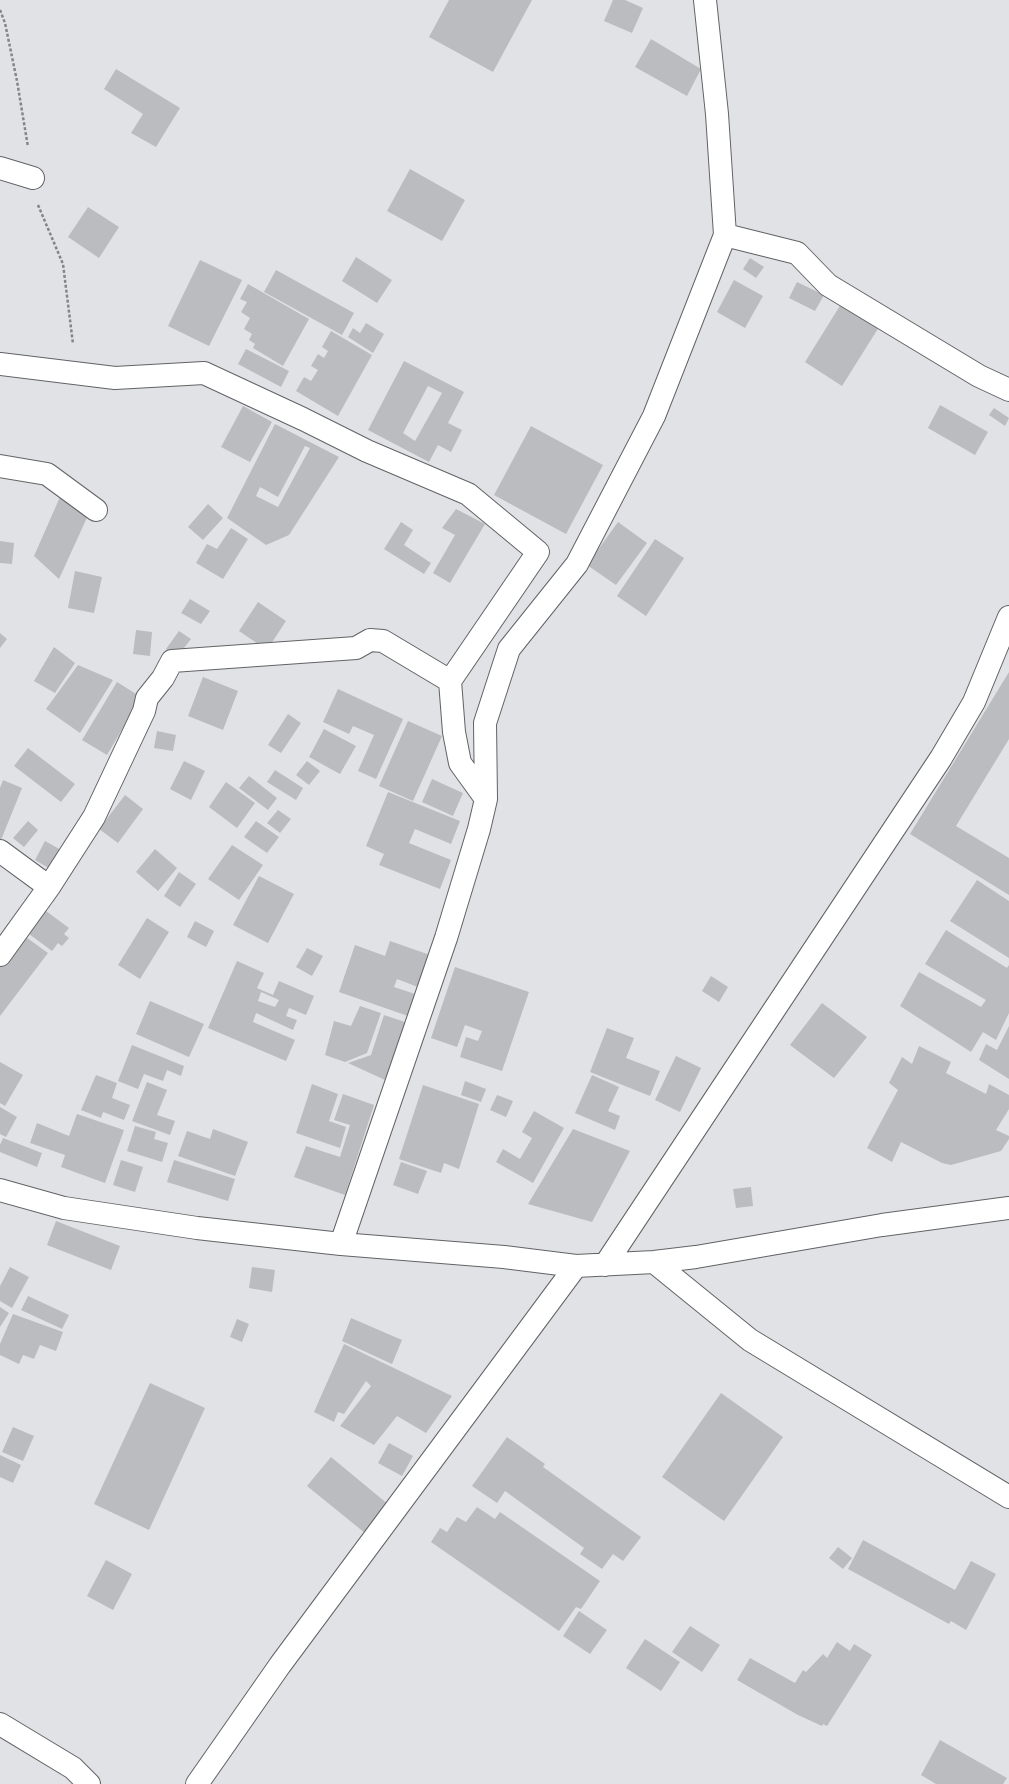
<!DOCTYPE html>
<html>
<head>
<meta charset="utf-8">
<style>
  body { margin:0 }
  canvas { display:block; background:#e1e2e5 }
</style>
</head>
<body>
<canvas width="1009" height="1784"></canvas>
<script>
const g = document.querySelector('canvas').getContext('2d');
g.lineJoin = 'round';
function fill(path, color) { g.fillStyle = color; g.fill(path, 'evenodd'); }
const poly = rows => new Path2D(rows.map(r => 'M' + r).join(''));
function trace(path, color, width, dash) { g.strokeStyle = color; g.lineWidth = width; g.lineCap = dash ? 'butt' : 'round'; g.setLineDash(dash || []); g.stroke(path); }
fill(poly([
  [449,0,532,0,493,72,429,37],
  [613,0,625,0,643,8,632,33,604,21],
  [651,39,701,69,687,96,635,67],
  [116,69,180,108,156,147,131,133,143,114,104,89],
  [410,169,465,200,442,241,387,211],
  [88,207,119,227,99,258,68,237],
  [356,257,392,280,377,303,342,281],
  [750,258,764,267,756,278,743,269],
  [200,260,242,280,209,346,168,326],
  [276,270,354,313,342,335,264,292],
  [734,280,763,296,745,328,717,312],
  [797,282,824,295,815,311,789,298],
  [248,284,309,319,283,366,253,348,255,344,249,340,252,334,244,329,250,318,241,312,247,302,240,299],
  [841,304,879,327,842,386,805,362],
  [366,323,384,334,373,353,348,337,353,328,360,333],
  [331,331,372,355,338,416,296,391,304,377,311,381,318,370,311,366,318,354,324,358,328,351,322,347],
  [246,349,289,371,281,387,238,364],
  [404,361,464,392,448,423,462,430,451,452,438,445,429,462,368,430],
  [428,386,442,393,415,441,403,433],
  [940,405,988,432,975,455,928,428],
  [243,406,272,422,250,462,221,447],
  [994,408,1009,418,1005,426,989,415],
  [275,424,339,457,289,535,266,545,227,518],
  [305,446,310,448,278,507,256,496,260,487,278,497],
  [531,426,603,465,566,534,494,495],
  [60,497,90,511,59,579,34,556],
  [208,504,223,518,203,540,188,527],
  [456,509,485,524,450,583,433,573,455,535,442,528],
  [401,522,413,530,404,545,431,563,424,574,384,549],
  [618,522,647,543,616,585,587,565],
  [231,528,248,539,223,579,196,563,207,544,217,549],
  [655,539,684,558,646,616,617,596],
  [0,541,14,543,12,564,0,563],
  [75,571,102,577,94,613,68,608],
  [190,599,210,611,201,624,181,613],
  [258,602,286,621,267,650,239,631],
  [136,630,152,632,150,656,133,654],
  [179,631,191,639,177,657,166,649],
  [0,633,7,639,0,648],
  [54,647,75,663,55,693,34,681],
  [78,665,113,680,80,733,46,709],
  [1009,672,1009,739,956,826,1009,858,1009,895,910,834],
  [203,677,238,691,223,730,188,716],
  [117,682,141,697,107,755,82,740],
  [338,689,403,719,376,779,358,771,374,735,353,726,349,734,323,722],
  [288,714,301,723,281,753,268,745],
  [408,721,442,736,413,801,379,786],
  [324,729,356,746,340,774,309,757],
  [157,731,176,735,173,751,154,748],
  [28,748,75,784,61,802,14,766],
  [184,761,205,771,191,800,170,789],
  [307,761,320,771,309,785,296,775],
  [275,770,303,788,296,800,267,782],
  [249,776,277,798,268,810,239,788],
  [432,779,463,793,453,816,422,802],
  [3,780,22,788,1,840,0,839,0,788],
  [226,782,255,803,237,828,209,807],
  [388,792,460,821,451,844,415,829,409,843,451,860,440,889,379,865,384,854,366,846],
  [125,795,143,809,118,843,99,829],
  [278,810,291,819,280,833,267,823],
  [28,821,38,830,24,847,13,838],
  [256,821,279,837,267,853,244,837],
  [45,841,63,851,52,870,35,860],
  [232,845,263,865,239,900,208,879],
  [155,849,177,868,158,891,136,872],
  [179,872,196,884,180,907,164,896],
  [259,876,294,894,268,943,233,925],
  [977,880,1009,901,1009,958,950,921],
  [38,905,69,928,64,934,69,938,62,946,58,943,52,951,21,928],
  [147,918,169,932,140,979,118,965],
  [195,921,214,931,206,947,187,937],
  [946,930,1007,968,1009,965,1009,1013,996,1040,983,1032,971,1052,900,1006,919,972,981,1007,986,1000,925,964],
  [23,935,48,953,0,1016,0,967],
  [390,941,430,955,418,987,397,979,394,987,415,994,408,1016,339,992,355,945,385,956],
  [307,948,323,956,312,976,296,967],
  [237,961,264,973,257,988,273,995,279,981,314,996,306,1015,289,1008,286,1016,297,1020,293,1030,256,1013,253,1022,295,1040,286,1061,208,1028],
  [261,992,279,1000,275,1007,258,1001],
  [455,967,529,992,502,1071,460,1057,466,1037,478,1041,482,1031,465,1025,457,1047,431,1038],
  [711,976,728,987,719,1002,702,991],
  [150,1001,204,1024,189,1057,136,1034],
  [822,1003,867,1037,834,1078,790,1045],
  [360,1006,381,1013,367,1053,345,1062,325,1055,334,1021,351,1026],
  [384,1015,408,1023,385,1080,348,1063,371,1055],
  [1009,1026,1009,1079,979,1060,986,1044,997,1050],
  [607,1028,634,1038,626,1058,660,1071,650,1096,590,1072],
  [132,1045,184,1066,181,1076,167,1070,163,1081,144,1074,138,1089,118,1081],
  [919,1046,951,1062,946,1073,986,1094,989,1084,1009,1095,1009,1109,996,1130,1009,1136,1009,1139,1001,1151,951,1165,942,1163,901,1142,892,1162,867,1148,898,1090,889,1083,902,1057,912,1064],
  [676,1056,701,1068,680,1112,655,1100],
  [0,1062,23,1075,5,1106,0,1103],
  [96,1075,117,1083,112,1098,130,1105,124,1120,103,1112,101,1118,81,1110],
  [592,1075,619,1087,608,1111,620,1116,615,1130,575,1113],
  [465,1081,486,1089,481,1102,461,1095],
  [147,1082,167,1090,157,1115,175,1121,170,1135,132,1121],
  [312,1084,338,1094,329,1121,346,1127,340,1148,296,1133],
  [423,1085,479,1104,459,1169,444,1163,441,1173,399,1159],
  [343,1094,374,1105,345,1195,294,1177,306,1146,340,1157,350,1125,334,1120],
  [497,1095,513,1101,506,1117,490,1110],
  [0,1107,17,1117,6,1137,0,1134],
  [534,1111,564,1128,533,1183,496,1162,503,1149,520,1159,532,1138,522,1132],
  [77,1114,124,1130,105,1183,61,1167,65,1155,30,1143,37,1123,69,1136],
  [135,1126,156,1132,154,1139,168,1143,162,1162,127,1151],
  [213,1129,248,1142,235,1176,178,1156,187,1131,210,1139],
  [573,1129,630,1151,592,1222,528,1204],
  [3,1138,42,1153,37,1167,0,1152,0,1145],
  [121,1160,143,1167,135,1192,113,1185],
  [174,1160,235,1179,228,1201,167,1182],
  [401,1162,427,1171,418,1194,393,1185],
  [751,1187,753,1206,736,1208,733,1189],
  [56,1221,120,1246,111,1270,47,1245],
  [10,1267,29,1277,12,1308,0,1301,0,1286],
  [252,1267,275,1270,272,1292,249,1288],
  [28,1296,69,1315,62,1329,21,1310],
  [0,1307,9,1313,0,1327],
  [13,1314,63,1332,56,1351,40,1345,34,1359,23,1355,19,1364,0,1355,0,1344],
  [351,1318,402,1340,392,1364,342,1341],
  [237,1319,249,1324,242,1342,230,1337],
  [344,1344,452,1396,426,1433,397,1416,374,1445,340,1426,371,1386,366,1381,344,1414,338,1412,334,1422,314,1412],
  [150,1383,205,1408,149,1530,94,1504],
  [721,1393,783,1437,724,1521,662,1477],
  [13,1427,34,1436,23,1461,2,1452],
  [507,1437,545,1464,543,1467,641,1537,623,1561,613,1554,602,1569,580,1554,584,1548,505,1491,497,1503,472,1486],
  [389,1443,413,1456,402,1476,378,1463],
  [0,1455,21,1465,13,1483,0,1477],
  [331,1457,389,1505,365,1533,307,1486],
  [477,1507,495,1519,500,1512,600,1581,581,1609,576,1607,559,1631,431,1542,440,1528,447,1532,457,1517,466,1522],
  [863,1540,955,1590,971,1561,996,1574,966,1630,951,1621,949,1624,848,1569],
  [838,1547,852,1558,843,1569,829,1558],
  [106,1560,132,1574,113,1610,87,1596],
  [579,1611,607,1630,590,1654,563,1636],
  [690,1626,720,1645,702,1672,672,1652],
  [645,1639,680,1662,661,1691,626,1668],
  [837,1642,850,1651,854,1644,872,1655,827,1726,823,1724,822,1726,798,1715,737,1680,750,1658,795,1683,803,1670,806,1672,823,1654,827,1658],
  [940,1740,1007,1778,1003,1784,936,1784,921,1775]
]), '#babcbf');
const minor = poly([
  [705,0,717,114,725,235],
  [0,168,33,178],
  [0,364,115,378,204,373,303,419,367,451,468,494,538,552,450,681,454,732,460,763,486,799,479,829,446,938,341,1244],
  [0,466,47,474,96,510],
  [486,799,485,723,509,649,577,564,654,416,725,235,797,253,828,285,979,376,1009,390],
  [0,851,49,887],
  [0,955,49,887,94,817,144,711,147,698,163,678,172,661,356,648,370,640,383,641,450,681],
  [0,1190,64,1208,197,1228,341,1244,504,1257,576,1266,654,1262,696,1257,882,1225,1009,1208],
  [654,1262,750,1340,1009,1497],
  [605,1265,941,758,974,702,1009,617],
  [0,1724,73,1768,89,1784],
  [197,1784,280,1665,576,1266]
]);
trace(minor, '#626366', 24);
trace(poly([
  [0,10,5,23,17,81,28,147],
  [38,205,63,264,73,344]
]), '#848587', 2.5, [3, 2]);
trace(minor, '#fff', 22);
</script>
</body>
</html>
